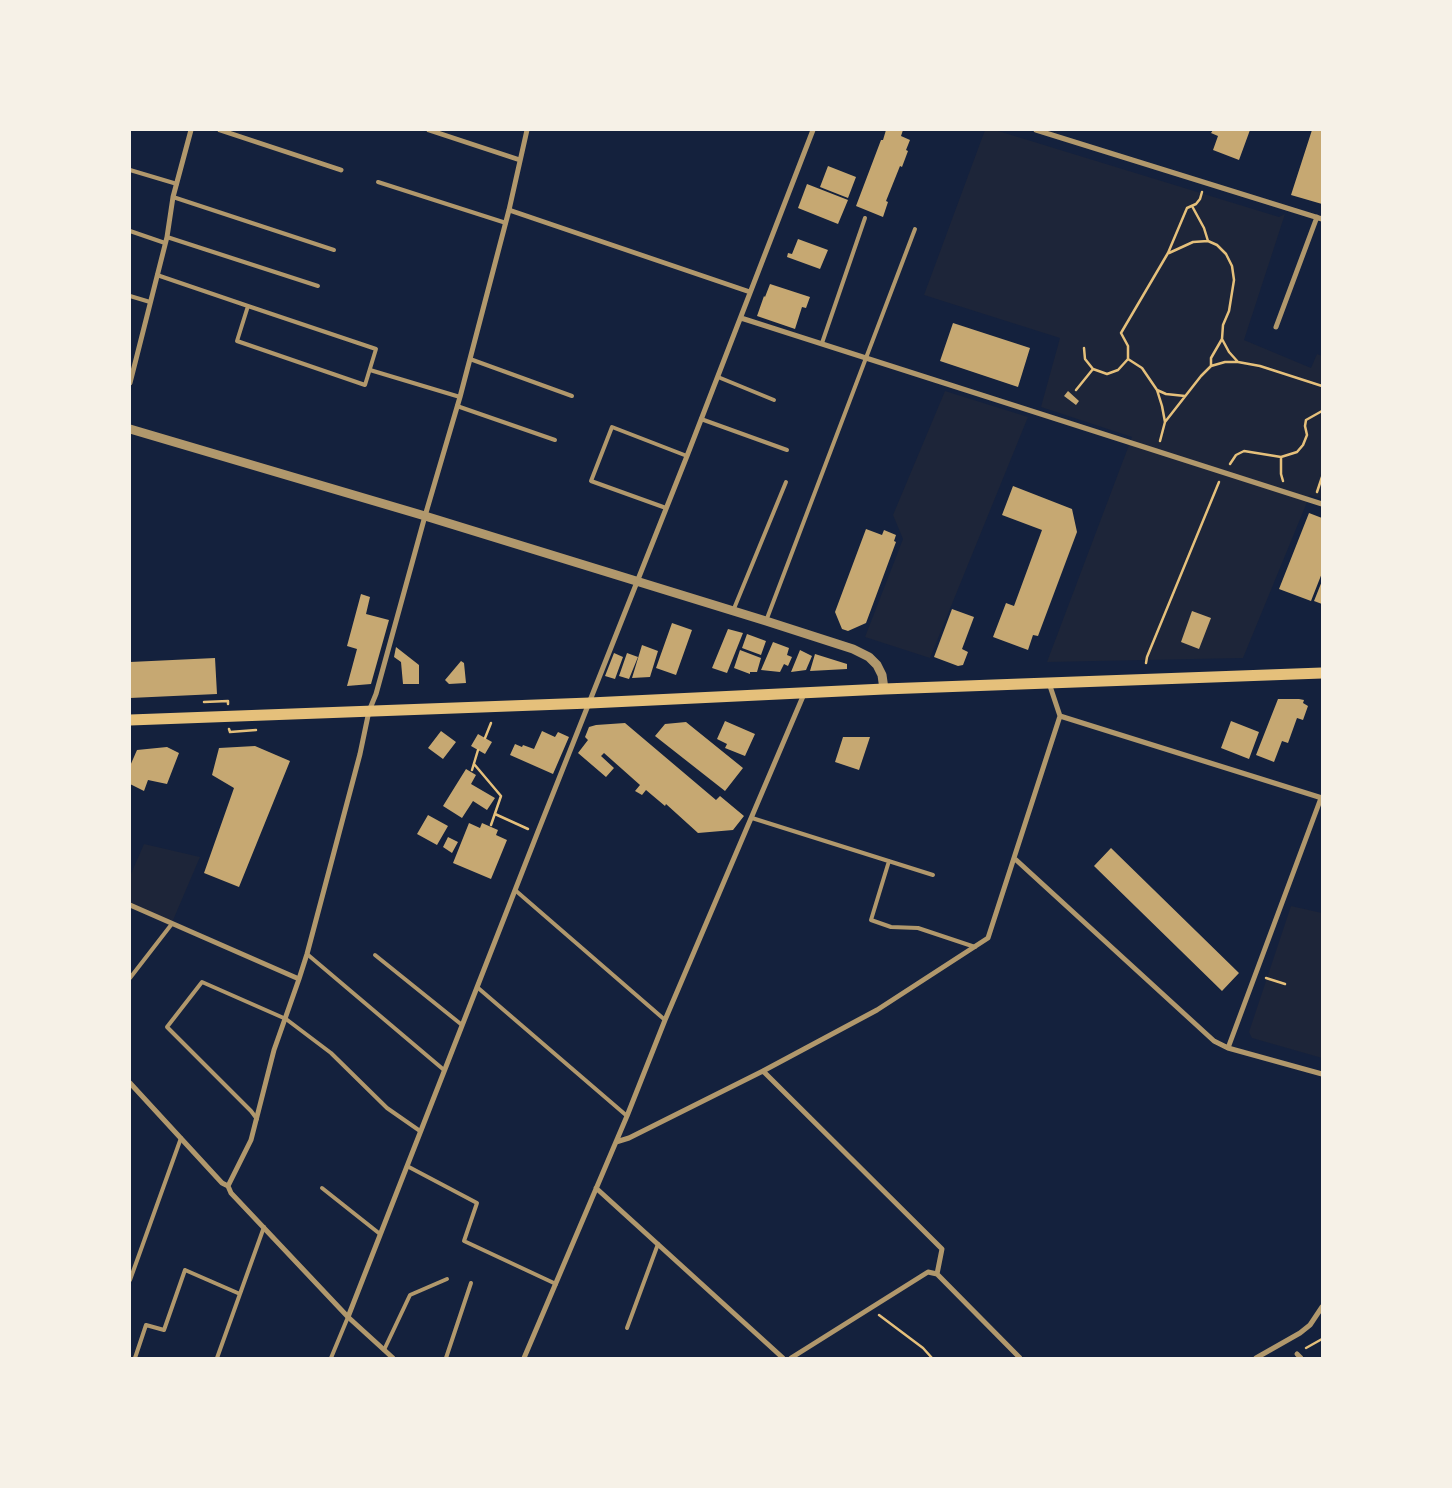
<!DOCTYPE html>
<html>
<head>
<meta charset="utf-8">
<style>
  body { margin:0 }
  #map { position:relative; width:1452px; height:1488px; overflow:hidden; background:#14213d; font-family:Rubik,sans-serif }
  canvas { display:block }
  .frame { position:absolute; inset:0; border:131px solid #f6f1e7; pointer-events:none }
</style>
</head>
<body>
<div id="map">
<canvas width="1452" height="1488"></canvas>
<div class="frame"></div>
</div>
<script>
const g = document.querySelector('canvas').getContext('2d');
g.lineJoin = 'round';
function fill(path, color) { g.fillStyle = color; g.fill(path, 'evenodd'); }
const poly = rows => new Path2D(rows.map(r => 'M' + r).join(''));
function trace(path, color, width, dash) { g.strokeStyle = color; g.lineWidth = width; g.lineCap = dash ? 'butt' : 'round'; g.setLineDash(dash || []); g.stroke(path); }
fill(poly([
  [985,130,995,130,1279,217,1285,214,1244,340,1311,368,1317,354,1322,356,1322,499,1310,495,1243,658,1047,662,1132,437,1041,407,1060,338,924,295],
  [945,391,1028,417,930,658,865,637,903,539,893,515],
  [144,844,200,857,171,925,130,905,130,876],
  [1291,906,1322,913,1322,1058,1252,1038,1249,1032]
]), '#1d2539');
fill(poly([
  [886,130,903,130,901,136,910,140,906,150,908,151,902,167,900,166,886,201,888,202,883,217,856,206,881,140,883,140],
  [1213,130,1250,130,1239,160,1213,150,1218,136,1211,133],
  [1312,130,1322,130,1322,204,1291,195],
  [828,166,856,177,848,198,820,187],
  [807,184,848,200,838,224,798,208],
  [798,239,828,250,820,269,787,257,788,253,792,254],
  [770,284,810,297,806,308,802,307,795,329,757,316,764,296,765,297],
  [953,323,1030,348,1018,387,940,361],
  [1068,391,1079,401,1076,405,1064,396],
  [1013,486,1072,509,1077,532,1038,636,1033,635,1028,650,993,637,1006,603,1014,606,1042,530,1002,515],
  [1309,513,1322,518,1322,573,1311,601,1279,589],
  [866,529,882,535,884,530,896,535,894,541,896,542,866,623,848,631,842,629,835,612],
  [1322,581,1322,604,1314,601],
  [361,594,370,597,366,614,389,620,371,684,347,686,357,649,347,646],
  [952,609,974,617,962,649,968,652,963,665,958,666,934,657],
  [1192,611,1211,618,1199,649,1181,642],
  [672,623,692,630,676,675,656,668],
  [728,629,743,633,727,673,712,668],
  [747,634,766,641,761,655,742,648],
  [773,642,789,648,787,655,792,657,788,666,784,664,780,672,761,670],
  [642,645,658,651,650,677,632,678],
  [396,647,419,665,419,684,403,684,401,662,394,657],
  [740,650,761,658,757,672,750,672,750,674,734,668],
  [800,650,812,656,806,670,791,672],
  [614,653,623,657,615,679,605,676],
  [627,653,638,657,629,679,619,676],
  [815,654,847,664,847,669,810,671],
  [215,658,217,694,130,698,130,662],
  [461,661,464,663,466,683,449,684,445,680],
  [1278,699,1299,699,1304,700,1303,703,1308,706,1303,720,1297,718,1288,743,1282,741,1274,762,1256,755],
  [725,721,755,734,745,756,725,748,727,744,717,739],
  [1231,721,1259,732,1249,759,1221,748],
  [686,722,743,768,725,791,655,736,665,724],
  [625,723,716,800,720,796,744,816,733,830,698,833,666,804,665,806,646,790,642,795,635,791,640,785,604,753,601,756,614,768,606,777,578,753,588,740,585,737,589,727,596,725],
  [441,731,456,742,443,759,428,748],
  [542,731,555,737,558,732,569,737,553,774,510,755,515,744,522,747,523,745,534,749],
  [478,734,492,742,485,754,471,746],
  [843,737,870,737,859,770,835,762],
  [255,746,290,761,239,887,204,873,234,788,212,775,219,748],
  [167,747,179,753,167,784,148,780,144,791,130,784,130,766,137,750],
  [466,769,476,775,471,784,495,798,487,810,473,801,462,818,443,806],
  [428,815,448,826,437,845,417,834],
  [469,823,480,828,482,823,498,830,496,835,507,840,491,879,453,863],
  [448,837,458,842,452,853,443,847],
  [1111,848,1239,973,1222,991,1094,866]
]), '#c6a872');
trace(poly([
  [1192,206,1204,228,1208,241],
  [1169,253,1193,242,1208,241,1217,245,1226,254,1232,266,1234,280,1229,311,1223,325,1222,339,1229,352,1238,362],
  [1084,348,1085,359,1093,369,1107,374,1118,370,1128,359,1128,346,1121,333,1168,253,1187,208,1196,204,1200,199,1202,192],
  [1128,359,1142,368,1157,390,1162,406,1165,422,1160,441],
  [1211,366,1211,358,1222,339],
  [1076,390,1093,369],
  [1157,390,1166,394,1185,396],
  [1165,422,1201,376,1211,366,1225,362,1238,362,1260,366,1322,386],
  [1281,457,1281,474,1283,481],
  [1230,464,1236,455,1244,451,1281,457,1297,452,1303,445,1307,435,1305,426,1306,420,1322,411],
  [1317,492,1322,477],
  [1146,663,1147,657,1219,482],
  [204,702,228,701,228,704],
  [229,729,230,732,256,730],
  [485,738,491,723],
  [474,764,501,796,491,825],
  [472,770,478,750],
  [495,814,528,829],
  [1266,978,1285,984],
  [879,1315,923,1348,932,1358],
  [1306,1348,1322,1339]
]), '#e5c07b', 2.5);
trace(poly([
  [130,170,177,184],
  [378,182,506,223],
  [173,197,334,250],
  [130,231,165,243],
  [167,237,318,286],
  [157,275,248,306,376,349,365,385,237,341,248,306],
  [130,296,150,302],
  [822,343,865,218],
  [470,359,572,396],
  [370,370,460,397],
  [718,377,774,400],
  [457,406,555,440],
  [701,419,787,450],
  [666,508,591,481,612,427,687,456],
  [733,611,786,482],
  [766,621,915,229],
  [752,818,933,875],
  [889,861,871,920,891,927,918,928,975,947],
  [515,890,665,1020],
  [307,954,444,1070],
  [375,955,462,1025],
  [130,978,171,925],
  [477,987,627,1116],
  [257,1119,251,1111,167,1027,202,982,286,1019,331,1053,387,1108,420,1131],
  [407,1166,477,1203,464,1241,556,1284],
  [322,1188,380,1234],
  [130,1280,181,1138],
  [627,1328,658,1244],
  [384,1350,410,1295,447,1279],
  [135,1358,146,1325,164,1330,185,1270,240,1294],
  [217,1358,264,1227],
  [331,1358,348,1317],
  [446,1358,471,1283]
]), '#b1986c', 4);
trace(poly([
  [220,130,341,170],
  [429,130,520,160],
  [1036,130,1322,219],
  [509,210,750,292],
  [741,318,1322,504],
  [1276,327,1317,217],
  [130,383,167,237,173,197,191,130],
  [1060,716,1322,798],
  [1014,858,1214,1041,1228,1048,1322,1074],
  [130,905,299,979],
  [1228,1048,1321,798],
  [763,1071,942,1249,937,1274,928,1272,791,1358],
  [130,1083,222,1183,228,1186,251,1140,274,1050,299,979,307,954,360,754,369,711,376,694,425,516,460,397,509,210,527,130],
  [616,1142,629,1138,763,1071,877,1010,988,938,1060,716,1049,683],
  [228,1186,231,1193,348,1317,393,1358],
  [596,1188,783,1358],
  [937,1274,1020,1358],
  [348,1317,537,834,687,456,813,130],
  [1297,1354,1301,1358],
  [524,1358,627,1116,665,1020,804,694],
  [1256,1358,1300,1333,1310,1325,1322,1307]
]), '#b1986c', 5);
trace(poly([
  [130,429,425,516,766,621,853,649,869,657,877,665,882,675,884,689]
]), '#b1986c', 9);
trace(poly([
  [130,720,590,703,884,689,1322,673]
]), '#e5c07b', 11);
</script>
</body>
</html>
